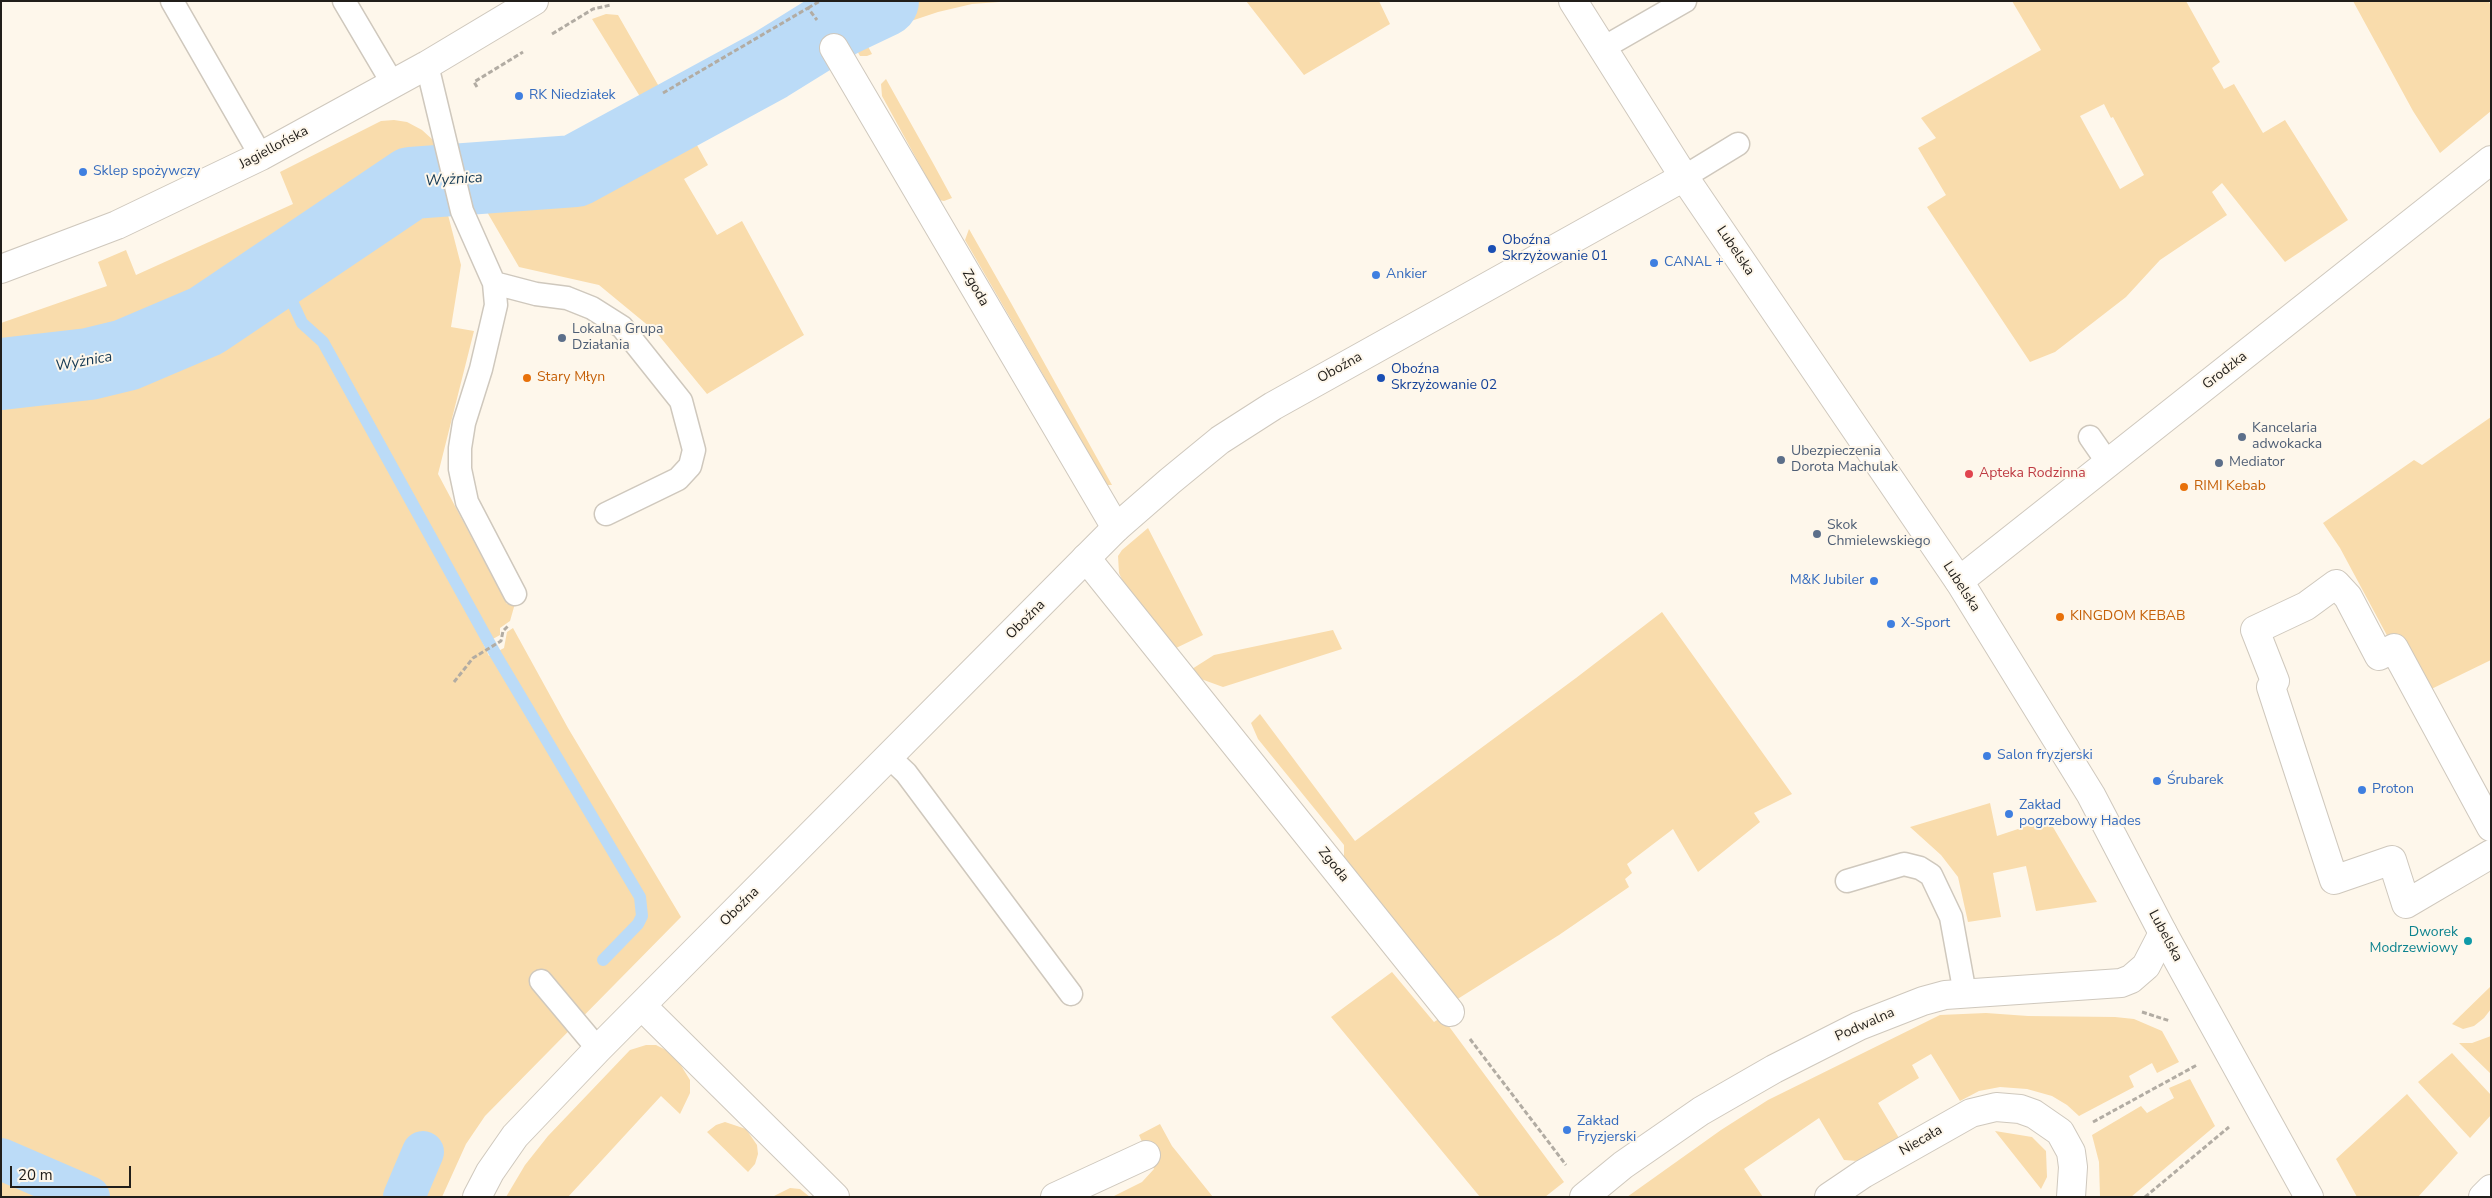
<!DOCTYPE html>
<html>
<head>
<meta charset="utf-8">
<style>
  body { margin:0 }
  #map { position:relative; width:2492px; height:1198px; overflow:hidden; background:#fef7eb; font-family:"Nunito Sans",sans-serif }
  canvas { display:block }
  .frame { position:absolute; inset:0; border:2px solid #211e1a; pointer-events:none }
  .scale { position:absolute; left:10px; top:1166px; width:121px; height:22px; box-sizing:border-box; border:2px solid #211e1a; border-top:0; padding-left:6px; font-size:15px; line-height:18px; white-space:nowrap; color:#211e1a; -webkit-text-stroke:4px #fef7eb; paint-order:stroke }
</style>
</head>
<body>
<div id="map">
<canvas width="2492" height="1198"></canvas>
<div class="frame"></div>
<div class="scale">20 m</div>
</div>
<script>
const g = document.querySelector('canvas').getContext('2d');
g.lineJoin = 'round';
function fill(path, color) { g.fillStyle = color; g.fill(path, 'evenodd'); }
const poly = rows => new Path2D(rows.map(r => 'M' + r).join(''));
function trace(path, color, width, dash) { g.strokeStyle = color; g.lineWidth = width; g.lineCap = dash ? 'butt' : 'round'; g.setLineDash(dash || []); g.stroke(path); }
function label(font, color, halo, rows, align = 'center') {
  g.font = font + ' "Nunito Sans",sans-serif'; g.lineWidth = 4; g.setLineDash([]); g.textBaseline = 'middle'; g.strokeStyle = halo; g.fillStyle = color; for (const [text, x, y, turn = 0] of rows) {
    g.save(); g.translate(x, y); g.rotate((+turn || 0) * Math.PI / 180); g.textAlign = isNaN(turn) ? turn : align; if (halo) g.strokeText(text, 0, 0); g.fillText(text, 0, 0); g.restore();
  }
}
fill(poly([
  [835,1,1013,1,972,4,938,12,863,37,872,54,867,56,860,56,852,42,843,46,821,9],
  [1246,1,1379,1,1390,24,1304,75],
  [2012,1,2186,1,2220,62,2212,68,2224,89,2234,84,2263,133,2285,120,2348,220,2285,262,2222,183,2212,192,2227,215,2160,260,2126,297,2055,352,2030,362,1927,207,1946,195,1918,148,1936,138,1921,118,2041,50],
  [2104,104,2111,118,2113,117,2144,175,2120,189,2080,116],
  [2353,1,2488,1,2491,5,2491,111,2440,153,2413,111],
  [606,14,618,15,665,97,806,18,828,55,693,138,708,165,684,179,717,235,742,221,804,335,707,394,656,332,599,285,519,267,483,205,474,208,466,164,528,161,565,140,572,150,644,103,592,19],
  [886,79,933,163,952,198,944,201,939,200,882,96,881,84],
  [394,120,407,122,422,130,433,140,438,151,440,178,410,181,204,318,128,350,92,360,1,370,1,323,107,286,98,262,126,250,136,275,293,204,280,172,381,121],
  [440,184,461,265,451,327,474,331,438,474,507,604,516,600,510,621,500,628,500,635,491,640,326,341,304,320,292,295,289,271,411,187],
  [969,229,1011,303,1112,485,1107,485,965,240],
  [285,269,289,295,296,312,302,323,323,342,446,565,489,656,504,648,507,632,513,628,568,728,681,917,485,1116,466,1144,442,1197,1,1197,1,374,89,364,126,355,206,321],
  [2491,417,2491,660,2419,695,2340,548,2323,523,2414,460,2422,465],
  [1148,528,1203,635,1174,649,1123,582,1119,573,1118,556,1122,550],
  [1662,612,1792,794,1754,813,1760,822,1698,872,1673,829,1627,864,1632,873,1625,879,1629,887,1559,935,1456,1000,1344,860,1344,845,1258,739,1251,723,1260,714,1355,841,1576,678],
  [1333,630,1342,649,1223,687,1201,679,1192,669,1214,655],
  [1990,803,1997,836,2030,825,2050,822,2097,902,2036,911,2026,866,1993,873,2001,917,1968,922,1958,877,1941,855,1910,827],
  [1392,972,1434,1022,1442,1017,1564,1182,1545,1197,1480,1197,1331,1017],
  [2491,986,2491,1009,2484,1018,2474,1026,2463,1029,2452,1024],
  [1986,1013,2028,1016,2115,1017,2134,1019,2162,1031,2179,1062,2157,1073,2152,1063,2129,1076,2134,1087,2079,1116,2067,1105,2052,1096,2027,1089,2000,1087,1979,1091,1960,1101,1931,1054,1912,1065,1919,1078,1878,1103,1899,1138,1858,1161,1844,1160,1819,1118,1744,1169,1763,1197,1627,1197,1721,1130,1768,1100,1940,1015],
  [2491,1036,2491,1074,2459,1043,2472,1043],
  [646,1045,656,1045,668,1051,677,1059,690,1080,690,1093,680,1114,661,1096,568,1197,506,1197,525,1165,548,1136,630,1050],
  [2452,1053,2491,1095,2491,1115,2470,1138,2418,1082],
  [2190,1079,2215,1126,2131,1197,2100,1197,2099,1162,2092,1135,2141,1106,2147,1113,2174,1098,2169,1088],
  [2407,1094,2458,1153,2418,1197,2357,1197,2336,1159],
  [725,1122,746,1129,757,1145,758,1154,755,1164,748,1172,707,1132,716,1125],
  [1160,1124,1172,1146,1213,1197,1112,1197,1142,1182,1154,1169,1139,1135],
  [1995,1131,2032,1137,2046,1151,2047,1177,2041,1189],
  [790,1188,800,1189,810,1197,772,1197]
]), '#f9dcac');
trace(poly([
  [285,269,289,295,302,323,323,342,496,655,640,897,642,916,638,924,603,960]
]), '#bbdbf7', 12);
trace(poly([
  [1,1159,89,1197],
  [404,1197,423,1152]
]), '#bbdbf7', 42);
trace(poly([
  [1,374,89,364,126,355,206,321,411,183,575,171,770,65,841,21,883,1]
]), '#bbdbf7', 72);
const service = poly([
  [172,1,261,156],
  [344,1,393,84],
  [1603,48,1685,1],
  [427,65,462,211,494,283,496,305,481,369,464,423,460,448,460,469,467,502,515,594],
  [1684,177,1738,144],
  [494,283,536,294,567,298,592,308,622,327,681,401,694,450,690,466,678,479,606,514],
  [2090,437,2108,463],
  [889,757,906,773,1071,994],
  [1847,881,1904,864,1920,868,1931,875,1951,917,1965,994],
  [541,981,598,1049]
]);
const minor = poly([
  [834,48,1116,528],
  [1,269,117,225,261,156,427,65,534,1],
  [1086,558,1450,1012],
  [1959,581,2491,160],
  [2491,827,2394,648,2379,656,2348,597,2336,584,2306,606,2255,630,2275,681,2271,687,2334,880,2392,860,2406,904,2491,854],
  [642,1006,835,1197],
  [1055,1197,1146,1155],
  [1584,1197,1623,1165,1701,1111,1774,1069,1859,1026,1923,1001,1945,995,2121,983,2131,979,2146,966,2163,933],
  [1829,1197,1863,1174,1971,1113,1996,1107,2020,1109,2034,1114,2060,1132,2071,1152,2073,1167,2071,1197]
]);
const tertiary = poly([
  [1573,1,1684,177,1959,581,2091,795,2163,933,2309,1197],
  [477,1197,490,1172,515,1136,598,1049,1116,528,1170,481,1220,440,1273,406,1684,177],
  [2483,1197,2491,1189]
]);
trace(service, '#cfc8bd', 25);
trace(minor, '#cfc8bd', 30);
trace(tertiary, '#cfc8bd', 30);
trace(poly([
  [808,8,820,1],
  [552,34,593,9,611,5],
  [477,87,474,82,523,52],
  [663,93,808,8,817,20],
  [454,682,473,658,501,641,503,631,508,626],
  [2142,1012,2170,1021],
  [1470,1039,1566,1165],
  [2093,1122,2197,1065],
  [2145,1197,2229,1127]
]), '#b2aca3', 3, [5, 2.5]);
trace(service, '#fff', 22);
trace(minor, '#fff', 28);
trace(tertiary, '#fff', 28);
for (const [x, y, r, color] of [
  [519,96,5,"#3f7fe0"],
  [83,172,5,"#3f7fe0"],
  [1492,249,5,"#1a4fb4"],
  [1654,263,5,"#3f7fe0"],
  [1376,275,5,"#3f7fe0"],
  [562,338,5,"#5c6f8a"],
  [527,378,5,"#e8710a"],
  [1381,378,5,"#1a4fb4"],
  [2242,437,5,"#5c6f8a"],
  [1781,460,5,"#5c6f8a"],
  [2219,463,5,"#5c6f8a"],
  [1969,474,5,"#e0444e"],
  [2184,487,5,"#e8710a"],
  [1817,534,5,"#5c6f8a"],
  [1874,581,5,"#3f7fe0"],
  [2060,617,5,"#e8710a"],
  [1891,624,5,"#3f7fe0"],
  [1987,756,5,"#3f7fe0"],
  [2157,781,5,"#3f7fe0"],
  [2362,790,5,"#3f7fe0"],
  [2009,814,5,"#3f7fe0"],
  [2468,941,5,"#0f9aa8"],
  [1567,1130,5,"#3f7fe0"]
]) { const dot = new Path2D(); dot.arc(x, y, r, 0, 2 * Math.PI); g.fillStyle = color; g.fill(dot); trace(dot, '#fef7eb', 2); }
label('14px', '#366cbe', '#fef7eb', [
  ["RK Niedziałek",529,96],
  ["Sklep spożywczy",93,172],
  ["CANAL +",1664,263],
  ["Ankier",1386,275],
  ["M&K Jubiler",1864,581,"right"],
  ["X-Sport",1901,624],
  ["Salon fryzjerski",1997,756],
  ["Śrubarek",2167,781],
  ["Proton",2372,790],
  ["Zakład",2019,806],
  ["pogrzebowy Hades",2019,822],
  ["Zakład",1577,1122],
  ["Fryzjerski",1577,1138]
], 'left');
label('14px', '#211e1a', '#fef7eb', [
  ["Jagiellońska",274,148,-28],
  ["Lubelska",1735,251,56],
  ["Zgoda",975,288,60],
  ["Oboźna",1340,368,-29],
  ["Grodzka",2225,371,-38],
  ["Lubelska",1961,587,57],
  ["Oboźna",1026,620,-45],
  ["Zgoda",1333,865,51],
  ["Oboźna",740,907,-45],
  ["Lubelska",2165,936,62],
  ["Podwalna",1865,1025,-24],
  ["Niecała",1921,1141,-30]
]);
label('14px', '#164399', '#fef7eb', [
  ["Oboźna",1502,241],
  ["Skrzyżowanie 01",1502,257],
  ["Oboźna",1391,370],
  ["Skrzyżowanie 02",1391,386]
], 'left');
label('14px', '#4e5e75', '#fef7eb', [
  ["Lokalna Grupa",572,330],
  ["Działania",572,346],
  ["Kancelaria",2252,429],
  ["adwokacka",2252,445],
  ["Ubezpieczenia",1791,452],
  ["Dorota Machulak",1791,468],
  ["Mediator",2229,463],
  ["Skok",1827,526],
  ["Chmielewskiego",1827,542]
], 'left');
label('14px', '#c56008', '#fef7eb', [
  ["Stary Młyn",537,378],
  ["RIMI Kebab",2194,487],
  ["KINGDOM KEBAB",2070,617]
], 'left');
label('14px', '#be3a42', '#fef7eb', [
  ["Apteka Rodzinna",1979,474]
], 'left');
label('14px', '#0d838f', '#fef7eb', [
  ["Dworek",2458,933],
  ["Modrzewiowy",2458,949]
], 'right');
label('italic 15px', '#143954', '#fef7eb', [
  ["Wyżnica",454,180,-4],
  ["Wyżnica",84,362,-10]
]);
</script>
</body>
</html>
